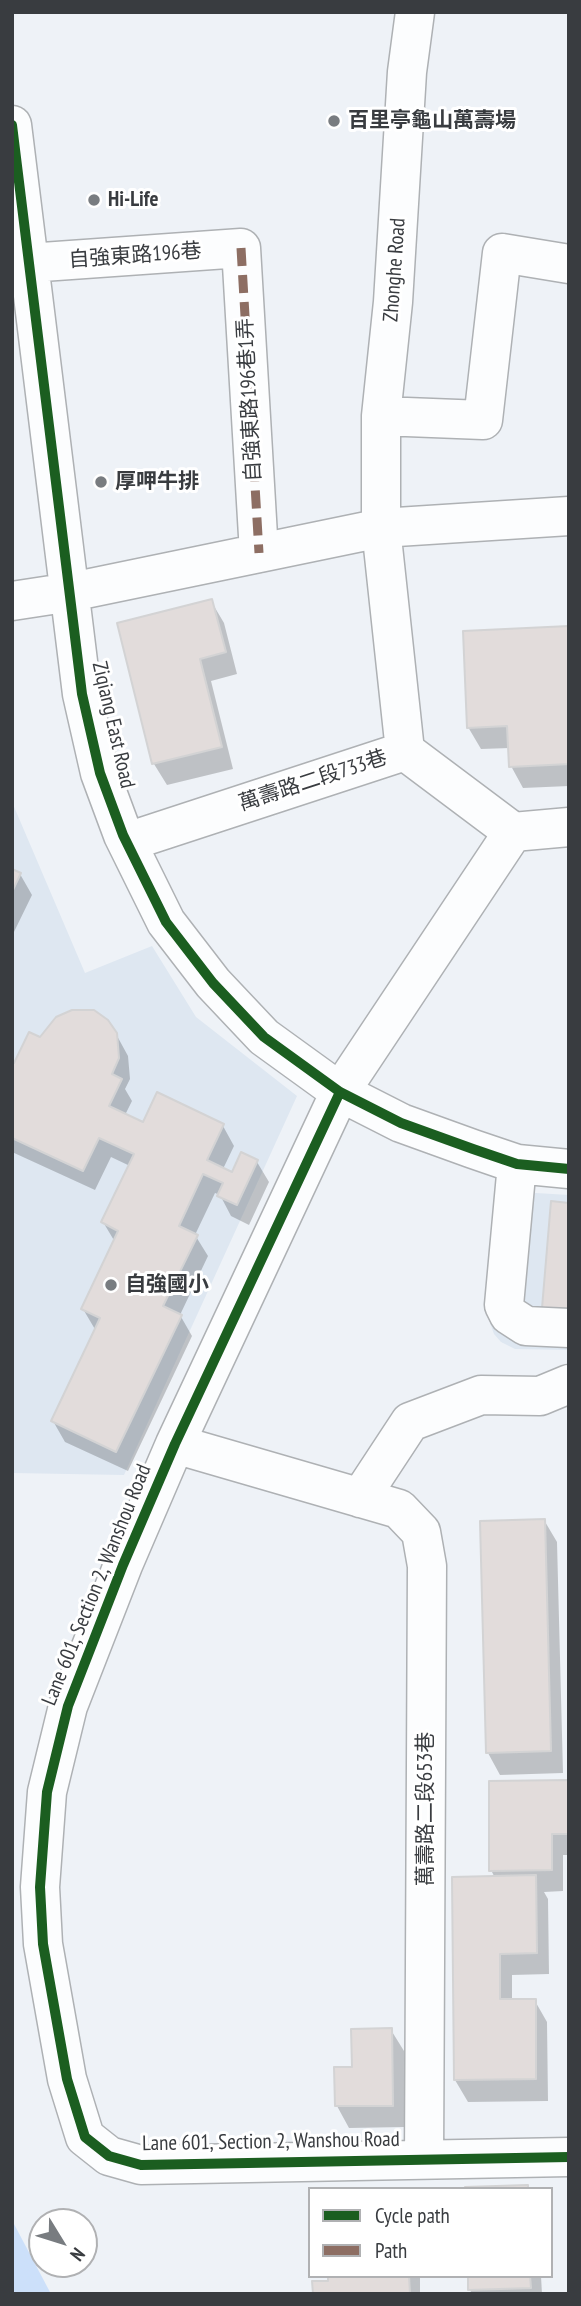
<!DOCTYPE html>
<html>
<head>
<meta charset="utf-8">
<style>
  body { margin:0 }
  #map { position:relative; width:581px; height:2306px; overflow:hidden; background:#eef2f7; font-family:"PT Sans Narrow",sans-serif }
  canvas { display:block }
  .frame { position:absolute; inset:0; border:14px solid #393c40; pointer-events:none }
  .legend { position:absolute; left:308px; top:2187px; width:245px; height:91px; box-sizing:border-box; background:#fff; border:2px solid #b0b1b3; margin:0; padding:9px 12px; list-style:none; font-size:21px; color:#393c40 }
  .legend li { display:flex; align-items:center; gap:14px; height:35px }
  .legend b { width:35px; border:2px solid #b0b1b3 }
  .north { position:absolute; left:28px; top:2208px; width:70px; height:70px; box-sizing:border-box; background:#fff; border:2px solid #b0b1b3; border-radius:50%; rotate:128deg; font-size:19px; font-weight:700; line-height:28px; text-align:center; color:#393c40 }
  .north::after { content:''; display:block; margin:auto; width:24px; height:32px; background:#787c80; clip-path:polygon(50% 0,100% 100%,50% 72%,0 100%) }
</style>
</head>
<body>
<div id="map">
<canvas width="581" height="2306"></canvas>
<div class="frame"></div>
<ul class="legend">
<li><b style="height:9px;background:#1b5e20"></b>Cycle path</li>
<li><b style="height:9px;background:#8d6e63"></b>Path</li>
</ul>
<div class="north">N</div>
</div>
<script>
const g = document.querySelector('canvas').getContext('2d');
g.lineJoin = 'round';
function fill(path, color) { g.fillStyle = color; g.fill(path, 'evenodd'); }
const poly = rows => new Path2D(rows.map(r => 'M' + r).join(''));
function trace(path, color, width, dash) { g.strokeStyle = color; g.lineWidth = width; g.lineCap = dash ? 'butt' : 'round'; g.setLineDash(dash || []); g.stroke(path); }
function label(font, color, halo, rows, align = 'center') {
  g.font = font + ' "PT Sans Narrow","Noto Sans TC",sans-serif'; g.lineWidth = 6; g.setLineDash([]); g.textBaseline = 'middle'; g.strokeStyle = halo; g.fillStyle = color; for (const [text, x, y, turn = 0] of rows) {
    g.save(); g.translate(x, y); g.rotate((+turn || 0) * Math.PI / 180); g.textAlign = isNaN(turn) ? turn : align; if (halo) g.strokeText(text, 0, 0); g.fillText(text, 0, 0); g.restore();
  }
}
fill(poly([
  [12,802,85,973,152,946,196,1017,297,1096,124,1475,12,1473],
  [503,1191,569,1195,569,1350,515,1349,501,1342,494,1334,490,1323]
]), '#dee7f1');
fill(poly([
  [12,2224,14,2224,51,2294,12,2294]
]), '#cce0fa');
fill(poly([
  [211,601,224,623,237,674,211,681,233,769,167,785,154,764,120,625],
  [569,628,569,786,523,788,511,766,510,748,481,749,468,727],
  [12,871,20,874,32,895,12,936],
  [116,1034,128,1056,130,1079,125,1089,132,1101,125,1115,144,1124,223,1126,234,1146,223,1169,233,1174,242,1155,257,1162,269,1182,249,1225,231,1216,220,1195,215,1193,195,1235,208,1256,180,1315,192,1336,128,1471,65,1442,53,1421,96,1331,83,1309,115,1242,103,1222,130,1166,111,1157,95,1190,12,1152,12,1065,40,1039],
  [544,1520,557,1542,563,1773,500,1775,488,1753],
  [569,1782,569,1855,563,1855,563,1891,544,1892,548,1899,549,1974,512,1975,512,2001,535,2001,547,2022,548,2101,468,2102,455,2080,453,1878,495,1878,491,1870],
  [391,2030,404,2051,405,2127,349,2128,337,2106,353,2069],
  [330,2276,420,2276,420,2294,315,2294,330,2283],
  [470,2276,541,2276,542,2294,472,2294,470,2290]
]), '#0003');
const building = poly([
  [212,599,226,652,200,659,222,747,152,764,117,623,212,599],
  [569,626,569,764,509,767,507,726,467,728,463,631,569,626],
  [12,869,21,873,12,892,12,869],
  [72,1010,94,1010,108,1020,117,1033,119,1058,112,1074,122,1079,109,1106,143,1122,157,1092,224,1124,207,1160,232,1172,241,1152,258,1160,237,1205,217,1196,223,1183,203,1174,179,1226,198,1235,163,1306,182,1315,116,1452,51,1421,100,1318,81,1309,118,1231,101,1222,134,1154,99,1138,83,1171,12,1138,12,1063,14,1063,29,1032,40,1037,56,1017,72,1010],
  [551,1201,569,1203,569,1310,542,1308,551,1201],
  [545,1519,551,1751,486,1753,480,1521,545,1519],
  [569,1780,569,1834,552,1834,552,1870,489,1871,489,1781,569,1780],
  [536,1875,537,1953,500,1954,500,1999,536,1999,536,2079,454,2080,452,1877,536,1875],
  [392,2028,393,2106,335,2106,334,2067,352,2067,351,2029,392,2028],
  [528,2185,528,2189,465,2189,465,2187,528,2185],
  [328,2276,409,2276,410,2294,313,2294,312,2281,328,2281,328,2276],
  [468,2276,530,2276,531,2288,468,2290,468,2276]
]);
fill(building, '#e2dcdb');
trace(building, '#d3d3d4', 2);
const minor = poly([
  [12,125,82,694,100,773,123,835,166,922,213,983,264,1037,340,1092,401,1123,473,1149,517,1164,569,1169],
  [12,266,28,263,241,248,259,553],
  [381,416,483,420,502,253,569,264],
  [12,601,71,592,381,528,381,416,393,302,407,72,415,12],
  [405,751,513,832,569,827],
  [513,832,340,1092,175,1444,123,1565,68,1706,47,1792,40,1887,43,1944,67,2079,85,2137,109,2156,141,2165,569,2157],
  [127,842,405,751,381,528,569,516],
  [517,1164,504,1305,509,1315,526,1326,569,1328],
  [175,1444,399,1509,421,1532,427,1566,424,2159],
  [360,1498,410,1422,481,1395,540,1396,569,1384]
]);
trace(minor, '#aeb1b4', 41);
trace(minor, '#fcfdfe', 38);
trace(poly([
  [241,248,259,553]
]), '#8d6e63', 9, [18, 9]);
trace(poly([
  [12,125,82,694,100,773,123,835,166,922,213,983,264,1037,340,1092,401,1123,473,1149,517,1164,569,1169],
  [340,1092,175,1444,123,1565,68,1706,47,1792,40,1887,43,1944,67,2079,85,2137,109,2156,141,2165,569,2157]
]), '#1b5e20', 10);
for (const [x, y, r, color] of [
  [334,121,7,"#787c80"],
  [94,200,7,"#787c80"],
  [101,482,7,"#787c80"],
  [111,1285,7,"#787c80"]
]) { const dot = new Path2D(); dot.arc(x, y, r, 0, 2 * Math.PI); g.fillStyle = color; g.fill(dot); trace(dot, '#fff', 2.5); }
label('bold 21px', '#393c40', '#fff', [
  ["百里亭龜山萬壽場",348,121],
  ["Hi-Life",108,200],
  ["厚呷牛排",115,482],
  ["自強國小",125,1285]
], 'left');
label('21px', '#393c40', '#fff', [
  ["自強東路196巷",135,256,-4],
  ["Zhonghe Road",395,270,-86],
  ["自強東路196巷1弄",250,400,-93],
  ["Ziqiang East Road",113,725,77],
  ["萬壽路二段733巷",313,781,-18],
  ["Lane 601, Section 2, Wanshou Road",97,1585,-68],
  ["萬壽路二段653巷",426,1809,-90],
  ["Lane 601, Section 2, Wanshou Road",271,2142,-1]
]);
</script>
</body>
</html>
